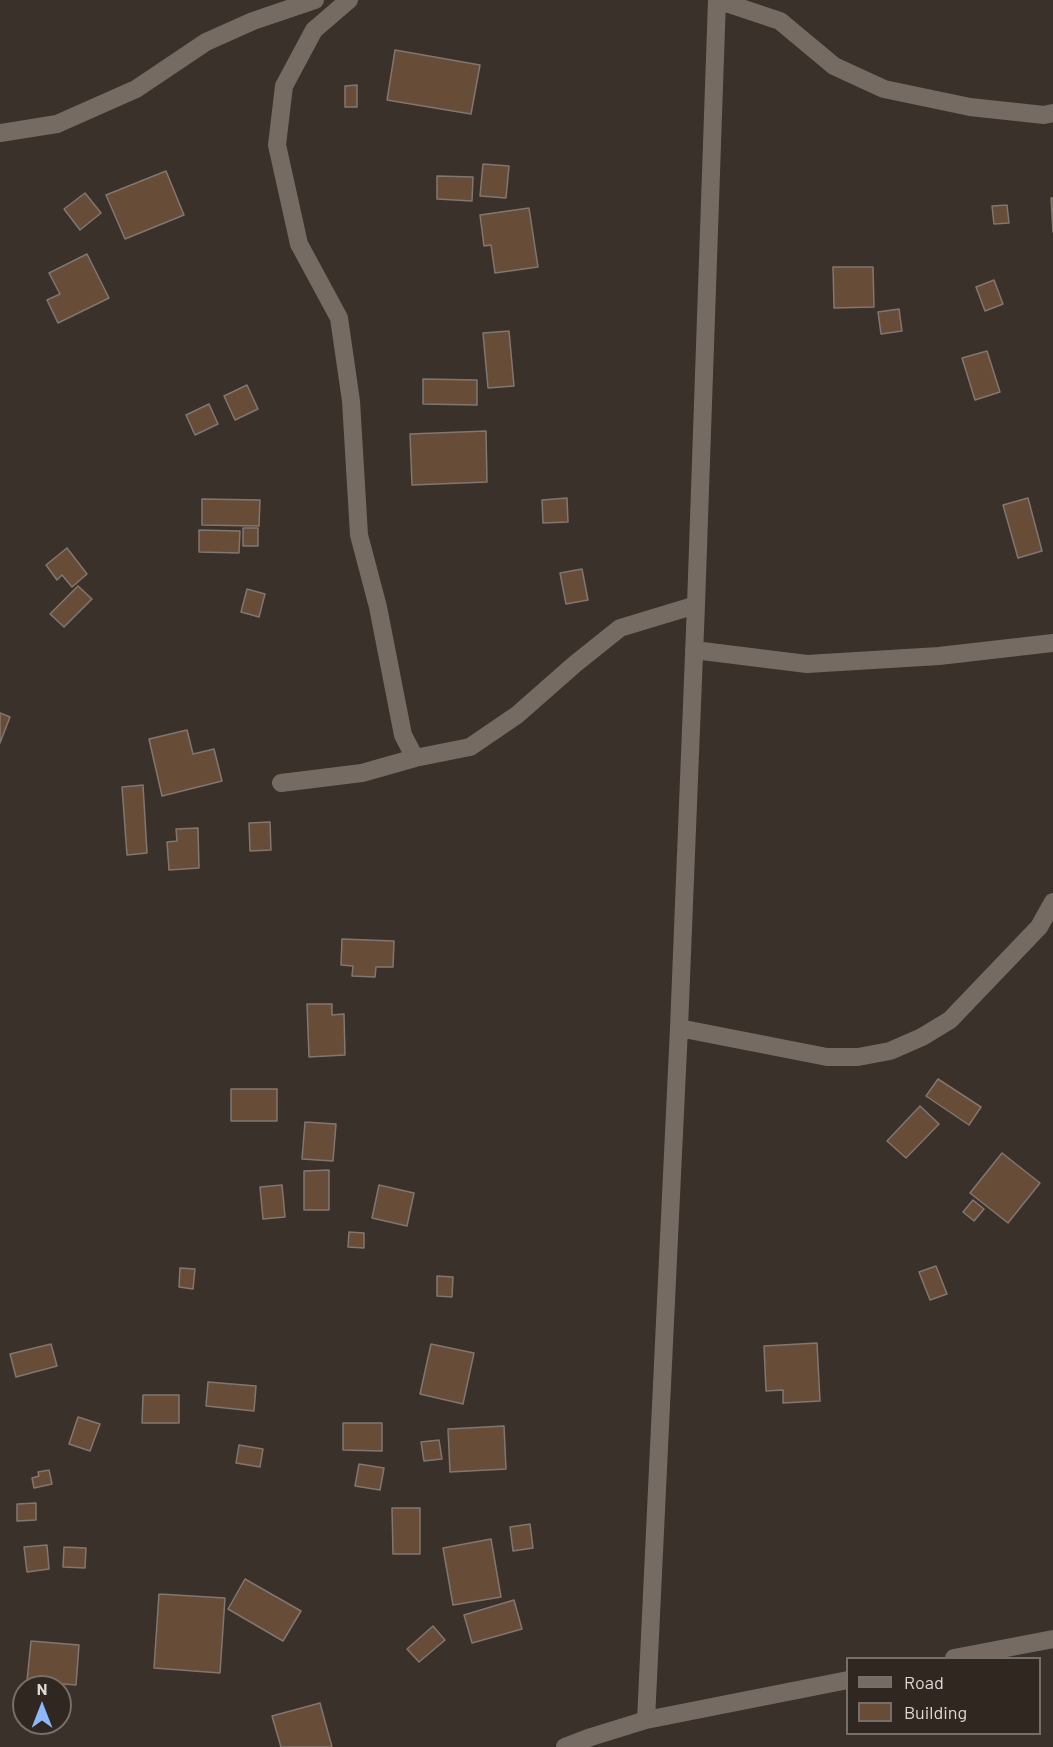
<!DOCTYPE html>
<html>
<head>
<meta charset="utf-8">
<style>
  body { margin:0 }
  #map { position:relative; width:1053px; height:1747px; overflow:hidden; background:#3a312a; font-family:Barlow,sans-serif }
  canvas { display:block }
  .legend { position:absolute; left:846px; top:1657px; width:195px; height:78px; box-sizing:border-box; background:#302720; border:2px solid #766e68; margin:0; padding:8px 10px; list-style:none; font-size:18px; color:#dfd9d5 }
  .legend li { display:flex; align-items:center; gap:12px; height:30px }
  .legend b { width:30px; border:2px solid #766e68 }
  .north { position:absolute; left:12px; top:1675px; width:60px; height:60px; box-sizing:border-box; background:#302720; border:2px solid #766e68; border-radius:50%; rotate:0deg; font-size:16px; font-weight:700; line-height:24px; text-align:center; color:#dfd9d5 }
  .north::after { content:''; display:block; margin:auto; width:21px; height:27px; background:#8db9fc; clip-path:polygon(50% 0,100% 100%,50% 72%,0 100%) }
</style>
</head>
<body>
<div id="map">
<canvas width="1053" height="1747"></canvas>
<ul class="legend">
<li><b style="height:8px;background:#766b63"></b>Road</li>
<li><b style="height:16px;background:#674c38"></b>Building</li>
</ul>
<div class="north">N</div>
</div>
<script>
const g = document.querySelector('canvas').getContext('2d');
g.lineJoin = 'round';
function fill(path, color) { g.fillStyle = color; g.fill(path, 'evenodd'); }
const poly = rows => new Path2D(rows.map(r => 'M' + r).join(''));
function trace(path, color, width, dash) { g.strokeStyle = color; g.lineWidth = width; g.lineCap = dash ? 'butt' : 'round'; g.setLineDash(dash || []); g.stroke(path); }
const building = poly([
  [395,50,480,65,471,114,387,100,395,50],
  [357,85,357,107,345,107,345,86,357,85],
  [483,164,509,166,506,198,480,196,483,164],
  [166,171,184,215,125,239,106,195,166,171],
  [437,176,473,177,472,201,437,199,437,176],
  [85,193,101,213,80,230,64,209,85,193],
  [1051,198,1053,198,1053,232,1051,198],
  [1007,205,1009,223,994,224,992,206,1007,205],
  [529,208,538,267,495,273,491,245,484,246,480,215,529,208],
  [87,254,109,298,58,323,47,300,60,294,49,273,87,254],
  [833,267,873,267,874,307,834,308,833,267],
  [994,280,1003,304,985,311,976,287,994,280],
  [899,309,902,331,881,334,878,312,899,309],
  [509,331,514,386,488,388,483,333,509,331],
  [987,351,1000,392,975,400,962,358,987,351],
  [423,379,477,380,477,405,423,404,423,379],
  [247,385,258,409,235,420,224,396,247,385],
  [209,404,218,424,195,435,186,415,209,404],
  [486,431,487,482,412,485,410,434,486,431],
  [567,498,568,522,543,523,542,500,567,498],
  [1028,498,1042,551,1018,558,1003,505,1028,498],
  [202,499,260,500,259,526,202,525,202,499],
  [243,528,258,528,258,546,243,546,243,528],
  [199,530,240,531,239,553,199,552,199,530],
  [67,548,87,574,72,587,62,575,57,580,46,565,67,548],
  [582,569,588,600,566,604,560,573,582,569],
  [78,586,92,599,64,627,50,614,78,586],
  [247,589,265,594,259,617,241,612,247,589],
  [0,713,10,717,0,743,0,713],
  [187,730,193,754,214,749,222,781,162,796,149,739,187,730],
  [143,785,147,853,127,855,122,787,143,785],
  [270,822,271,850,250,851,249,823,270,822],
  [198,828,199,868,169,870,167,842,177,841,176,829,198,828],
  [342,939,394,941,393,967,376,967,375,977,352,976,353,966,341,965,342,939],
  [307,1004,332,1004,332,1015,344,1014,345,1055,309,1057,307,1004],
  [938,1079,981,1107,969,1125,926,1096,938,1079],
  [231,1089,277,1089,277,1121,231,1121,231,1089],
  [920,1106,939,1124,906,1158,887,1141,920,1106],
  [305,1122,336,1124,333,1161,302,1159,305,1122],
  [1002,1153,1040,1183,1008,1223,970,1193,1002,1153],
  [329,1170,329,1210,304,1210,304,1171,329,1170],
  [282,1185,285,1217,263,1219,260,1187,282,1185],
  [379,1185,414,1193,407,1226,372,1218,379,1185],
  [973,1200,984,1209,974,1221,963,1212,973,1200],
  [349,1232,364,1233,364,1248,348,1247,349,1232],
  [936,1266,947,1294,930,1300,919,1272,936,1266],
  [180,1268,195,1269,193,1289,179,1287,180,1268],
  [437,1276,453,1277,452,1297,437,1296,437,1276],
  [817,1343,820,1401,783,1403,783,1390,766,1391,764,1346,817,1343],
  [51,1344,57,1366,16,1377,10,1354,51,1344],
  [431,1344,474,1353,463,1404,420,1394,431,1344],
  [208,1382,256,1386,254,1411,206,1406,208,1382],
  [143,1395,179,1395,179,1423,142,1423,143,1395],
  [78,1417,100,1424,90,1451,69,1444,78,1417],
  [343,1423,382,1423,382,1451,343,1450,343,1423],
  [504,1426,506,1469,450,1472,448,1429,504,1426],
  [439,1440,442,1459,424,1461,421,1442,439,1440],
  [239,1445,263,1449,260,1467,236,1463,239,1445],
  [359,1464,384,1468,380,1490,355,1486,359,1464],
  [49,1470,52,1484,34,1488,32,1478,39,1476,38,1472,49,1470],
  [36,1503,36,1520,17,1521,17,1504,36,1503],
  [392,1508,420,1508,420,1554,393,1554,392,1508],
  [530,1524,533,1548,513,1551,510,1527,530,1524],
  [491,1539,501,1597,453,1605,443,1548,491,1539],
  [47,1545,49,1569,27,1572,24,1547,47,1545],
  [64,1547,86,1548,85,1568,63,1567,64,1547],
  [245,1579,301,1611,283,1641,228,1609,245,1579],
  [159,1594,225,1598,220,1673,154,1668,159,1594],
  [514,1600,522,1629,472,1643,464,1615,514,1600],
  [433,1626,445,1640,419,1662,407,1649,433,1626],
  [31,1641,79,1645,76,1685,27,1681,31,1641],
  [320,1703,332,1747,281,1747,272,1716,320,1703]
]);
fill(building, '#674c38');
trace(building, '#82776f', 1.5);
trace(poly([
  [349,0,314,30,284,86,277,145,299,244,339,318,351,401,359,535,378,607,403,735,415,758],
  [717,0,780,21,834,66,884,89,970,107,1044,115,1053,113],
  [0,133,57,124,136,89,206,42,253,21,315,0],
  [694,650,807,664,939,656,1053,643],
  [281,783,362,773,415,758,470,747,517,715,575,664,620,628,696,605],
  [679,1028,827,1057,858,1057,890,1051,922,1037,950,1020,1039,927,1053,902],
  [954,1658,1053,1639],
  [646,1720,679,1028,696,605,717,0],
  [565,1747,591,1737,646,1720,848,1680]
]), '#766b63', 18);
</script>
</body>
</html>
